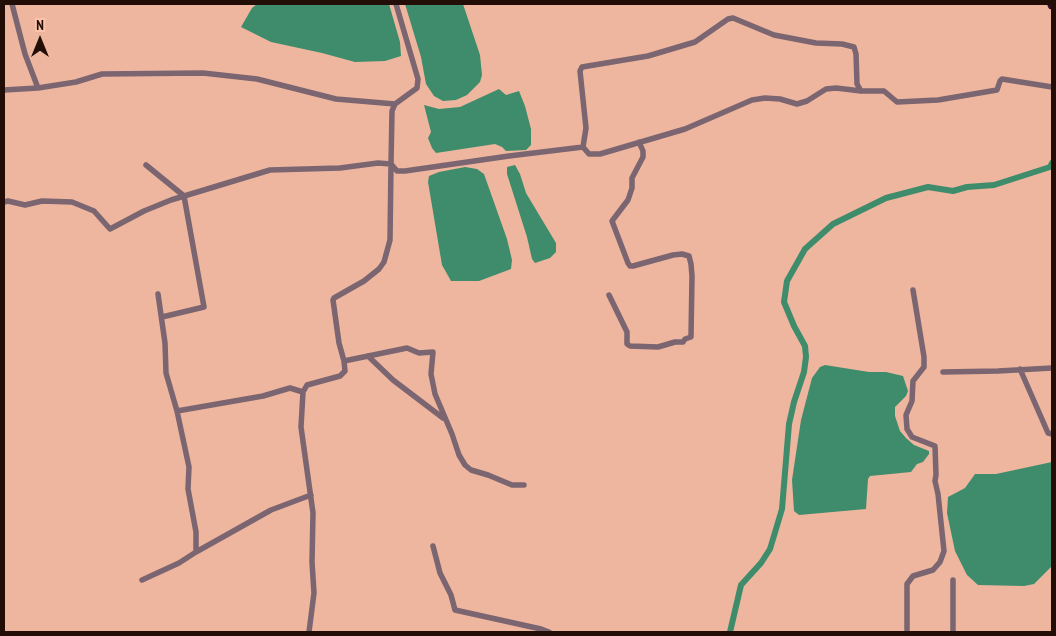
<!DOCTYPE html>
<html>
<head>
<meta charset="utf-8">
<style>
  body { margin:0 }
  #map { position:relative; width:1056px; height:636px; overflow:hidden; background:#eeb69e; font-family:"PT Sans Narrow",sans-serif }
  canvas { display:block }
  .frame { position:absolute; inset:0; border:5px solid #220e06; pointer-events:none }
  .north { position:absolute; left:15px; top:15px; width:50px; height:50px; -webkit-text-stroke:4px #fcc2ab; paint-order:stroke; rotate:0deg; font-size:14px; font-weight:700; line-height:20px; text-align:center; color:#220e06 }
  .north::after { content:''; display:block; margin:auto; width:18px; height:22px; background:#220e06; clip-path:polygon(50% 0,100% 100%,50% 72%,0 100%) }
</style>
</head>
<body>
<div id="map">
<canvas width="1056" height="636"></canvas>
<div class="frame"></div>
<div class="north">N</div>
</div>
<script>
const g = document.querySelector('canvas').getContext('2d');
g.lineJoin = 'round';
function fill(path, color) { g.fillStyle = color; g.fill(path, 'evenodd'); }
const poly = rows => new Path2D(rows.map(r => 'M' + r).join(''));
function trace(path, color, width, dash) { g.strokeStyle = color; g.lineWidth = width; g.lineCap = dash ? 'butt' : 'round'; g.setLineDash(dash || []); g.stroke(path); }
fill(poly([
  [257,4,389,4,400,42,401,56,385,61,355,62,322,53,271,42,241,27,252,8],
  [405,4,463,4,480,55,482,75,480,82,467,95,456,100,443,101,434,96,426,84,421,57],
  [499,89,506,95,519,91,525,106,531,129,531,145,526,150,506,151,502,147,495,144,436,153,432,148,428,138,431,132,424,105,439,109,460,107],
  [515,165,520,174,526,193,556,243,556,252,550,258,535,263,532,259,527,237,507,174,507,167],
  [465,167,477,169,484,174,507,239,512,260,511,269,479,281,451,281,442,265,428,182,429,176,439,172],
  [825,365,869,372,886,372,903,376,908,391,906,396,895,407,895,416,900,431,906,438,914,445,929,451,929,454,923,462,917,464,911,472,870,476,868,479,866,509,799,515,794,511,792,480,801,420,812,378,820,367],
  [1052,462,1052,566,1034,584,1024,586,978,585,967,575,955,551,947,513,948,497,965,488,975,474,996,474]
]), '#3e8c6b');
trace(poly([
  [730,632,741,585,761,563,770,549,782,509,789,424,794,402,804,372,806,357,805,346,794,326,784,302,787,281,805,249,833,224,886,198,928,187,953,191,967,187,994,185,1050,167,1052,163]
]), '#3e8c6b', 6);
trace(poly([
  [12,4,25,54,38,88],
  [4,90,38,88,76,82,102,74,203,73,257,79,336,99,395,104],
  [583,147,589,154,600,154,685,129,752,100,765,98,780,99,797,104,807,101,826,89,836,88,861,91,884,91,897,102,938,100,997,90,1000,81,1002,79,1052,87],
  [146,165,184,196,204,307,162,317],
  [4,202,8,201,25,205,42,201,72,202,94,211,110,229,144,211,171,200,270,170,340,168,378,163,391,164,392,111,395,104,417,88,418,79,396,4],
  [609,295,627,332,627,344,630,346,658,347,675,342,683,342,685,339,691,337,692,276,691,264,689,256,682,254,673,255,633,266,630,266,628,263,612,221,628,200,632,188,632,178,643,157,643,151,639,142],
  [368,356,393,380,443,418],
  [344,361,407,348,419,353,433,352,431,374,435,394,452,434,459,455,465,465,471,470,488,475,512,485,524,485],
  [1020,369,1048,433,1052,434],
  [943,372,998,371,1052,368],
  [177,411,263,396,290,388,303,392],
  [433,546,440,573,451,595,455,610,541,629,549,632],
  [196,552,271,510,311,495],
  [142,580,179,563,196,552,196,532,188,489,189,467,177,411,166,373,165,343,158,294],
  [953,580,953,632],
  [309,632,314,593,312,562,313,513,301,427,303,392,307,385,340,376,345,371,344,361,339,343,333,300,334,298,364,281,379,269,384,262,390,240,391,164,397,171,405,171,509,156,583,147,586,128,580,71,582,67,648,56,695,42,728,19,733,18,774,35,816,43,842,44,854,47,856,54,857,84,861,91],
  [907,632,907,584,913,576,933,570,940,562,944,551,938,494,935,481,936,475,935,446,912,437,907,429,906,415,912,401,913,381,924,367,924,357,913,290]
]), '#7b6571', 5.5);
trace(poly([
  [1052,4,1052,5]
]), '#310e25', 9);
</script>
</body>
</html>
